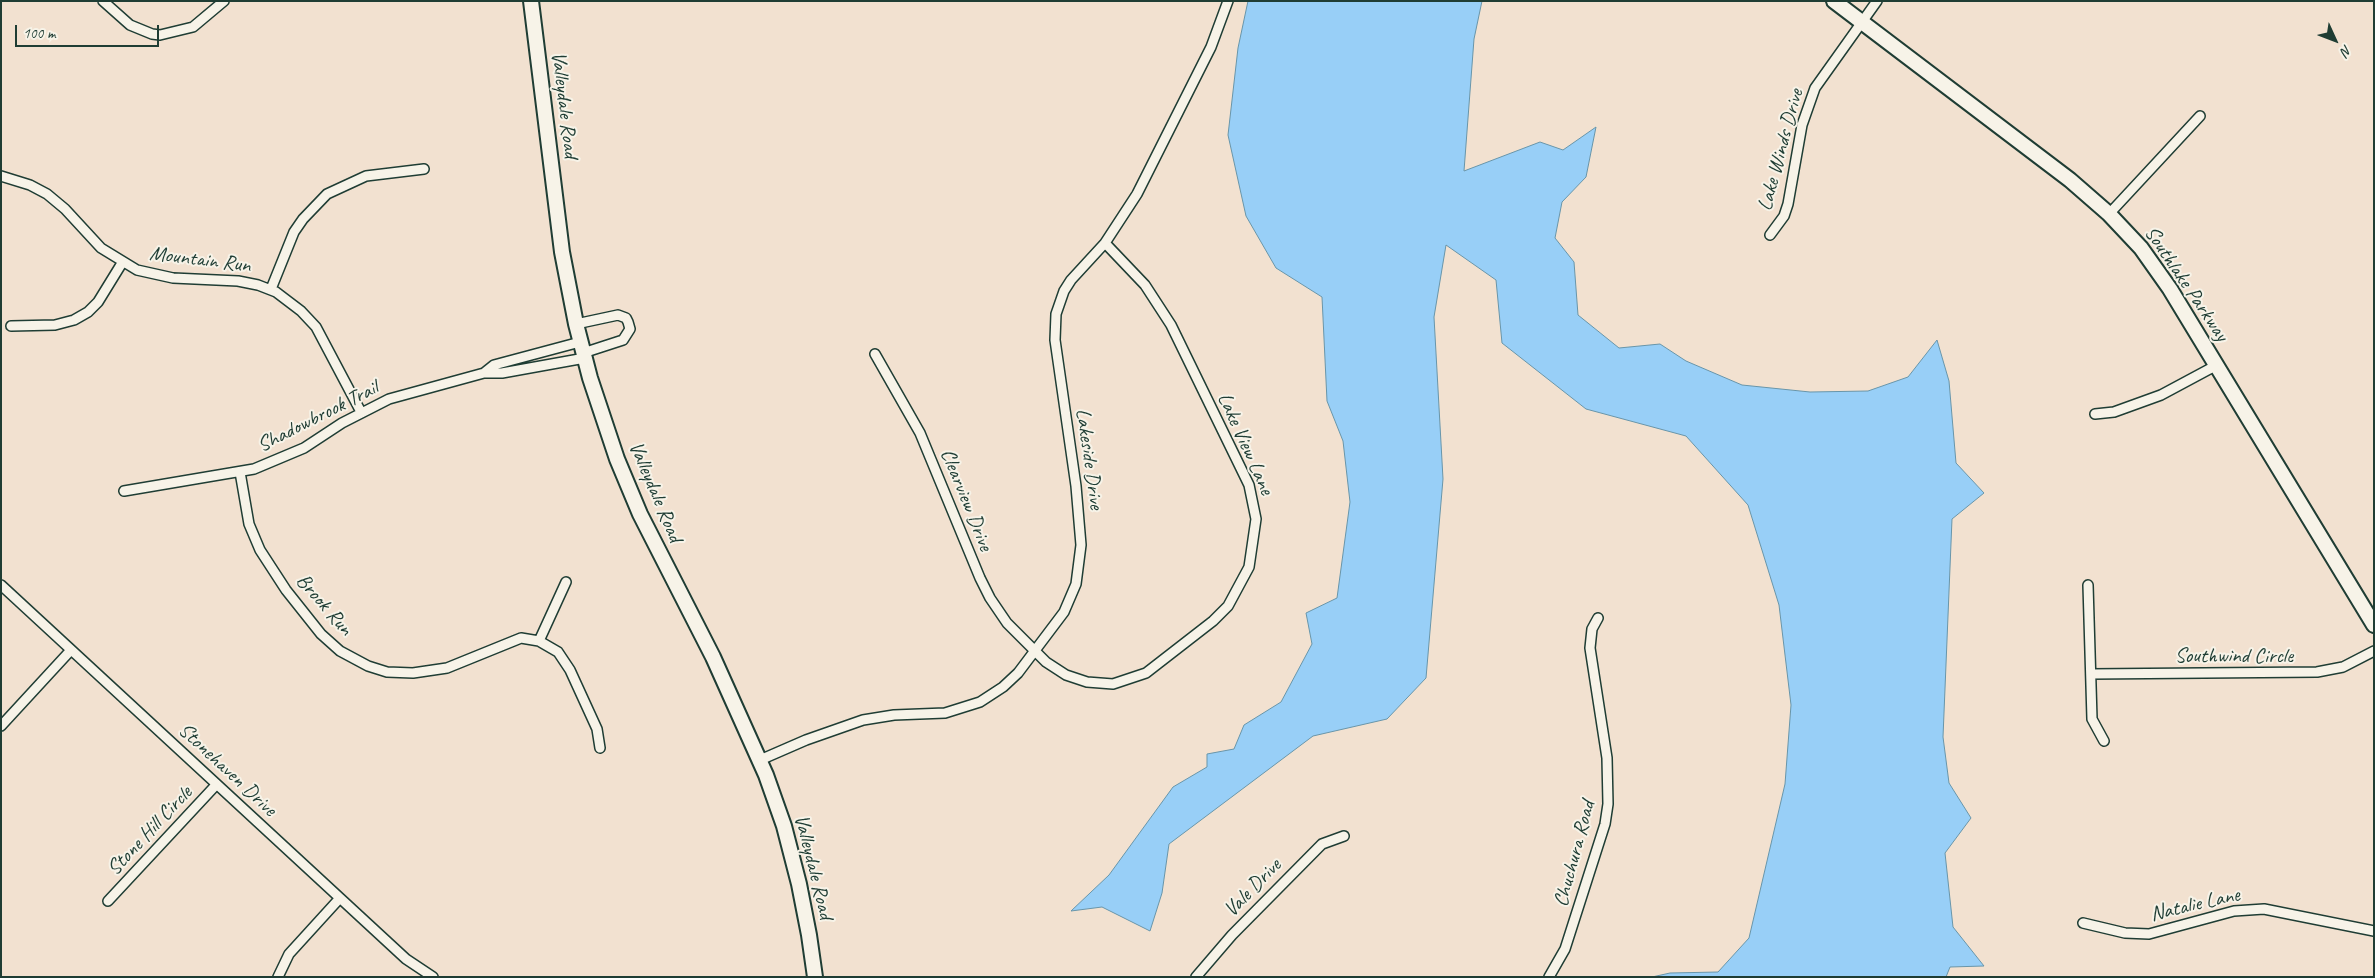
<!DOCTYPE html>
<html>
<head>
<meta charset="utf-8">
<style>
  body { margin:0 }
  #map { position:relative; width:2375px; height:978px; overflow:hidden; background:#f2e1d0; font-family:Caveat,sans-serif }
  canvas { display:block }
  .frame { position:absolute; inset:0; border:2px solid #1f3d34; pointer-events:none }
  .north { position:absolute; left:2310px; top:15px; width:50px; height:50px; -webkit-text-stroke:4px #f7f3e8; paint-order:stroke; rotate:133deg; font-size:14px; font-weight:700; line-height:20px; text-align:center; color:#1f3d34 }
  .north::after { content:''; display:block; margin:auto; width:18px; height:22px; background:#1f3d34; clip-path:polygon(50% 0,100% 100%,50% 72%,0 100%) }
  .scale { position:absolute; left:15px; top:25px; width:144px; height:22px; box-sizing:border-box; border:2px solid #1f3d34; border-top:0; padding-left:6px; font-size:15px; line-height:18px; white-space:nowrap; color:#1f3d34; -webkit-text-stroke:4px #f7f3e8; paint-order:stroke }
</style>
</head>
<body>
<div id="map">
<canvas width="2375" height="978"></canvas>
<div class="frame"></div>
<div class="north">N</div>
<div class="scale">100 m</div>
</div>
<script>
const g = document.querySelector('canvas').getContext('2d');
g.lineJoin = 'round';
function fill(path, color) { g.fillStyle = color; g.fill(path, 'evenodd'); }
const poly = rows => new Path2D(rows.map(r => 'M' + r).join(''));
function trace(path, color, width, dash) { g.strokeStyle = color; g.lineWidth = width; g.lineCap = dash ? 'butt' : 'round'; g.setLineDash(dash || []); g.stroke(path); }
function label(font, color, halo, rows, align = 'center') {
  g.font = font + ' Caveat,sans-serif'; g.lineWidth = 4; g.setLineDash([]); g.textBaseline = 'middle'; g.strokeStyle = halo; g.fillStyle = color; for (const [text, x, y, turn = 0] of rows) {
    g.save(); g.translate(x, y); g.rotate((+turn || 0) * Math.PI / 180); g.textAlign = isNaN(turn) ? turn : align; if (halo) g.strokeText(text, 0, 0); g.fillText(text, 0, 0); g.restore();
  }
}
const water = poly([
  [1248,1,1482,1,1474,39,1464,171,1540,142,1563,150,1596,127,1586,177,1562,202,1555,238,1574,262,1578,315,1619,348,1660,344,1686,361,1742,385,1810,392,1868,391,1908,377,1937,340,1949,381,1956,463,1984,493,1952,519,1943,737,1949,783,1971,818,1945,853,1953,927,1984,966,1950,967,1946,977,1652,977,1670,973,1718,972,1749,938,1785,784,1791,705,1779,605,1748,505,1686,436,1586,409,1502,343,1496,280,1446,245,1434,317,1443,479,1426,678,1387,719,1313,736,1169,844,1162,893,1150,931,1102,907,1071,911,1109,875,1173,787,1207,767,1207,754,1234,749,1244,725,1281,702,1312,644,1306,613,1337,598,1350,502,1343,441,1327,401,1322,297,1276,268,1246,216,1228,135,1238,48,1248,1]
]);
fill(water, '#98cff7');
trace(water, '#6895a9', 1);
const street = poly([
  [103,1,130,25,152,34,160,35,193,27,224,1],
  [1,176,30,185,47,194,65,209,101,248,137,270,173,278,238,281,258,285,276,292,301,311,316,327,361,412],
  [2109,214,2200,116],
  [1770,235,1784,216,1788,204,1802,125,1815,88,1877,1],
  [271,289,294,232,303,219,327,194,366,176,424,169],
  [576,324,618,315,626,318,628,322,630,329,623,340,583,353],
  [11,326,55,325,74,320,88,312,98,302,122,263],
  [875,354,920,433,980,578,990,598,1007,623,1046,662,1066,675,1087,682,1113,684,1146,673,1213,621,1228,606,1249,567,1256,519,1249,485,1171,325,1145,285,1105,243],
  [484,373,494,365,580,342],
  [2095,414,2114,412,2161,395,2217,365],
  [240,472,249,524,260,550,286,590,321,634,340,651,368,666,387,672,413,673,447,668,521,638,539,641,558,652,570,670,597,729,600,748],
  [124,491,254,469,304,448,342,423,389,399,484,373,502,373,585,358],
  [1,585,406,959,433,977],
  [2088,585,2092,719,2104,741],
  [539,641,566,582],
  [2091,674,2317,672,2343,667,2374,651],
  [1,726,71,650],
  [760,760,806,740,863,720,894,715,945,713,980,702,1003,687,1018,673,1064,612,1076,584,1081,545,1076,486,1055,340,1056,314,1064,291,1071,280,1105,243,1137,194,1211,47,1228,1],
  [108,901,216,785],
  [2083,923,2125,933,2149,934,2234,911,2264,909,2374,931],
  [278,977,289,954,340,898],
  [1196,977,1232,935,1322,844,1344,836],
  [1549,977,1565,949,1605,824,1608,804,1607,758,1590,648,1592,629,1598,618]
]);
const secondary = poly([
  [531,1,562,252,576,324,590,378,617,459,640,514,713,657,766,775,784,826,799,884,809,935,815,977],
  [1834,1,2070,180,2109,214,2141,248,2170,289,2374,625]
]);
trace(street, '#1f3d34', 12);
trace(secondary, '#1f3d34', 18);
trace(street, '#f7f3e8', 9);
trace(secondary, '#f7f3e8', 14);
label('21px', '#1f3d34', '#f7f3e8', [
  ["Valleydale Road",564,105,83],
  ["Lake Winds Drive",1781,150,-75],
  ["Mountain Run",200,260,7],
  ["Southlake Parkway",2186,284,56],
  ["Shadowbrook Trail",318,417,-27],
  ["Lake View Lane",1245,444,66],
  ["Lakeside Drive",1089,459,82],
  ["Valleydale Road",655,492,67],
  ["Clearview Drive",966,500,68],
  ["Brook Run",324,605,49],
  ["Southwind Circle",2234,656],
  ["Stonehaven Drive",227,770,43],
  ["Stone Hill Circle",150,831,-47],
  ["Chuchura Road",1575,854,-75],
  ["Valleydale Road",813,867,76],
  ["Vale Drive",1253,888,-46],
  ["Natalie Lane",2195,905,-13]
]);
</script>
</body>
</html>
